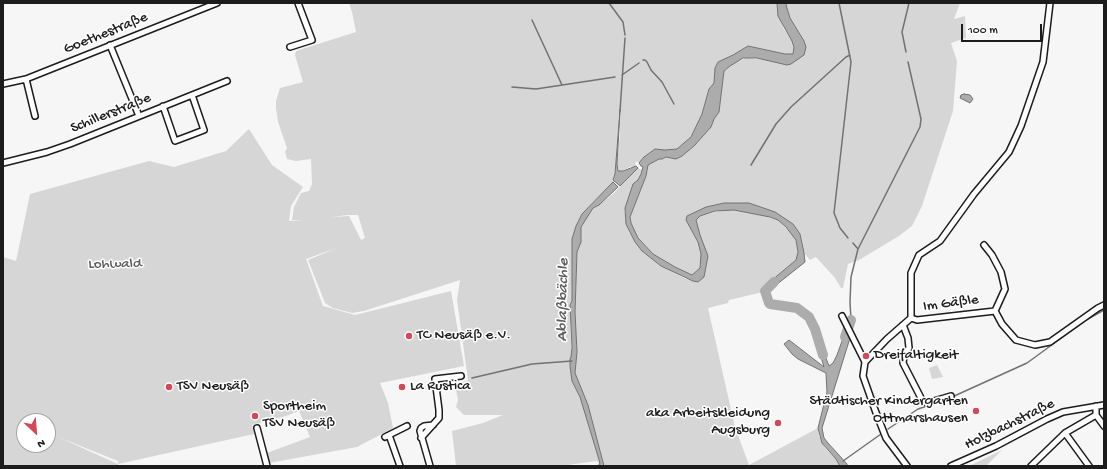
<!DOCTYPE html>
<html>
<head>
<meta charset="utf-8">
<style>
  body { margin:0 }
  #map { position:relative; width:1107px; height:469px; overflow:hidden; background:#f6f6f6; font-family:"Gochi Hand",sans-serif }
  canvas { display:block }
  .frame { position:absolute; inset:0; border:4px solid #1c1c1c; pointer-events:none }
  .north { position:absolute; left:16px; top:413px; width:40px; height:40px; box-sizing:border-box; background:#fff; border:1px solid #a4a4a4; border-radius:50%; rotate:154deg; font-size:11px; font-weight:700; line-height:16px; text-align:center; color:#1c1c1c }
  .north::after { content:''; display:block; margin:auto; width:14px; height:18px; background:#d1495b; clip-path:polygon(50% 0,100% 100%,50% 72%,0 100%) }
  .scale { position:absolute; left:961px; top:24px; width:81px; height:18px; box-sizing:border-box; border:2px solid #1c1c1c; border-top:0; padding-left:5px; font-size:12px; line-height:14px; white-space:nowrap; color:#1c1c1c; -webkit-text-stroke:3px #fff; paint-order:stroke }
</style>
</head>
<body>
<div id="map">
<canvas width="1107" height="469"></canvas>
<div class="frame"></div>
<div class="north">N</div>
<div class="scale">100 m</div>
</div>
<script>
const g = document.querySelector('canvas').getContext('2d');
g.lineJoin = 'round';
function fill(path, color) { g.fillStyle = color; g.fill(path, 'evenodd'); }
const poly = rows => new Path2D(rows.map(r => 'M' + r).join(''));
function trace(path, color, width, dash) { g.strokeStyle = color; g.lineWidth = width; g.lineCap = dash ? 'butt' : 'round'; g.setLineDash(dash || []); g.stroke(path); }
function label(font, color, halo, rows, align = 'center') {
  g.font = font + ' "Gochi Hand",sans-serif'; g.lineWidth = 3; g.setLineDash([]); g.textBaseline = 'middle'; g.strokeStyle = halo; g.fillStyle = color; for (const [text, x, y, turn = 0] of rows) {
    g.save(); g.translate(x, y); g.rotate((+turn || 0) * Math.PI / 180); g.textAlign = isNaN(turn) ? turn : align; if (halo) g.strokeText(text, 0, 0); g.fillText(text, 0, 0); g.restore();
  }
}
fill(poly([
  [349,3,777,3,777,9,784,29,792,41,794,47,793,54,785,54,748,46,733,55,718,62,715,68,714,83,709,89,702,114,691,137,677,149,665,150,655,149,650,152,639,163,637,161,635,164,636,166,633,168,632,166,619,172,617,164,620,133,619,115,615,174,612,181,613,182,582,214,576,226,572,239,572,301,570,305,572,381,580,397,600,463,599,464,597,461,560,466,456,466,452,431,483,423,503,415,464,415,456,407,458,400,456,390,458,384,468,380,457,300,460,280,364,311,352,313,333,308,325,303,308,260,337,248,306,259,323,306,355,315,451,291,464,366,380,383,388,403,393,428,357,447,269,463,264,454,310,437,299,411,286,416,252,425,254,434,118,464,118,466,3,466,3,257,16,261,30,194,149,161,174,167,226,151,249,129,272,165,303,187,291,206,289,221,303,220,292,220,294,207,301,193,309,191,312,184,311,159,296,161,287,159,285,152,287,148,278,122,276,108,276,101,280,88,303,82,295,55,296,51,356,32,352,12],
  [347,215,358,215,365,238,361,240,349,216,332,217],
  [24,421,48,421,48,445,24,445],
  [58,437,118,461,118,464],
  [787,3,960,3,954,19,965,16,966,38,951,43,957,61,953,111,922,206,912,226,899,236,859,260,848,264,843,288,841,288,835,278,816,257,810,260,804,253,800,234,793,224,775,212,749,203,724,203,706,207,687,216,686,220,698,242,701,254,700,268,692,275,675,267,653,254,638,238,631,223,630,217,646,176,648,165,659,159,662,159,666,157,676,159,682,156,694,146,711,127,714,119,719,112,724,71,735,62,747,58,771,60,787,65,804,41,790,18,785,5],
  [638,168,642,170,638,180,633,184,625,208,625,217,630,233,642,251,661,266,686,279,698,281,704,277,708,256,697,228,696,220,700,216,723,210,734,210,761,215,778,220,792,234,796,240,797,246,798,256,796,260,765,286,762,289,763,292,729,300,728,303,708,308,735,427,749,465,818,428,819,436,825,448,836,459,840,466,604,466,588,405,575,373,577,352,575,312,577,252,581,241,581,227,587,215,593,208,599,205,614,193],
  [937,365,943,377,932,379,929,368],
  [1002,450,986,466,969,466,996,453]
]), '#d6d6d6');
const water = poly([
  [777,3,787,3,786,5,790,18,804,41,806,47,804,55,791,64,787,65,757,58,743,58,730,66,724,71,719,112,714,119,711,127,694,146,682,156,676,159,666,157,662,159,659,159,648,165,646,176,630,217,631,223,638,238,653,254,675,267,692,275,700,268,701,254,698,242,686,220,687,216,706,207,724,203,749,203,775,212,793,224,800,234,804,253,805,262,771,289,763,292,762,289,765,286,796,260,798,252,796,240,786,227,778,220,770,217,734,210,715,211,700,216,696,220,700,235,708,256,704,277,698,282,693,281,661,266,642,251,635,242,626,224,625,208,633,184,638,180,641,174,643,167,641,166,639,163,644,157,655,149,665,150,677,149,691,137,702,114,709,89,714,83,715,68,718,62,733,55,748,46,785,54,793,54,794,47,792,41,778,16,777,3],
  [964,94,970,95,973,99,970,103,960,98,961,95,964,94],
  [620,110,617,164,618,171,623,171,636,166,638,168,620,186,613,180,615,174,620,110],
  [613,182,618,187,599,205,593,208,581,227,581,242,577,252,575,312,577,352,575,373,588,405,604,466,598,466,600,463,580,397,572,381,570,366,570,359,571,357,572,347,570,305,572,301,572,239,576,226,582,214,613,182],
  [846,330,850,338,822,428,824,438,828,443,847,464,847,466,840,466,836,459,822,443,818,428,827,392,826,373,798,359,792,354,784,344,789,340,824,367,817,344,820,343,829,366,833,363,837,355,846,330]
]);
fill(water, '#acacac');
trace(water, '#727272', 1);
trace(poly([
  [609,3,623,22,625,35],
  [839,3,851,62,834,213,840,228,848,238],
  [532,20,562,85],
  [906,52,902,32,909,3],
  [643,60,645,60,647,62,651,70,662,82,674,104],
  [622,75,639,63],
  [512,87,536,89,615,77],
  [620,111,625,38],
  [751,165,776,124,791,107,846,57,850,55],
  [853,243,858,249],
  [851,320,850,302,851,277,858,249,920,127,921,119,908,62],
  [472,378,532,364,572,361],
  [952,397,1027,363,1086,320,1104,310],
  [888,429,918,409,930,405],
  [843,461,881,434]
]), '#727272', 1.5);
trace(poly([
  [769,303,765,291,774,282],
  [770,304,797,308,809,317,815,329,823,355],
  [845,337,851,320]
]), '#acacac', 10);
const minor = poly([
  [110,45,139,116],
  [290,47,312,40,298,3],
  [26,79,35,116],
  [3,84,26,79,217,3],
  [163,106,175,141,191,135,204,130,192,95],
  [3,163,47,152,70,144,227,81],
  [984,245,992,255,1001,272,1005,289,995,311],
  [842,316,865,362],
  [911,318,917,320,995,311,1002,324,1016,340,1035,345,1050,342,1098,308,1104,305],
  [903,325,908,338,909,348,904,356,903,363,922,400,927,403,951,396],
  [1096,415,1104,426],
  [257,428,267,466],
  [1065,433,1089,466],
  [389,435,400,466],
  [385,437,407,426],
  [421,438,439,418,439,410,435,379,461,376],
  [430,466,420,431,421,428,424,426,433,425],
  [907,466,886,438,875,410,863,376,865,362,887,339,911,318,911,273,919,255,940,241,974,194,1009,152,1021,126,1043,62,1050,3],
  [951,466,996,446,1047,419,1063,412,1104,405],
  [1031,466,1065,433,1096,415,1096,406]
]);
trace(minor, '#1c1c1c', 8);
trace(minor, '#fff', 5);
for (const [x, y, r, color] of [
  [409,336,4,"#d1495b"],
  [866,356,4,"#d1495b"],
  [169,387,4,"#d1495b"],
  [402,387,4,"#d1495b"],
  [976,411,4,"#d1495b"],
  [255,416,4,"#d1495b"],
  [778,423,4,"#d1495b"]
]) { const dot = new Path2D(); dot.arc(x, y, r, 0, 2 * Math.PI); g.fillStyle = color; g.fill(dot); trace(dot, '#fff', 1.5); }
label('15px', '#1c1c1c', '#fff', [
  ["Goethestraße",106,34,-22],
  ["Schillerstraße",111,114,-22],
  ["Im Gäßle",951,304,-7],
  ["Holzbachstraße",1010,425,-26]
]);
label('15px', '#5d5d5d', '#fff', [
  ["Lohwald",115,265]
]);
label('15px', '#1c1c1c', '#fff', [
  ["TC Neusäß e.V.",417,336],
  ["Dreifaltigkeit",874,356],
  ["TSV Neusäß",177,387],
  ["La Rustica",410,387],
  ["Städtischer Kindergarten",968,402,"right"],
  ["Ottmarshausen",968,419,"right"],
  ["Sportheim",263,407],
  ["TSV Neusäß",263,424],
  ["aka Arbeitskleidung",770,414,"right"],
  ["Augsburg",770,431,"right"]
], 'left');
label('italic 16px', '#5d5d5d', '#fff', [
  ["Ablaßbächle",564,300,-89]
]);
</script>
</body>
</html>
